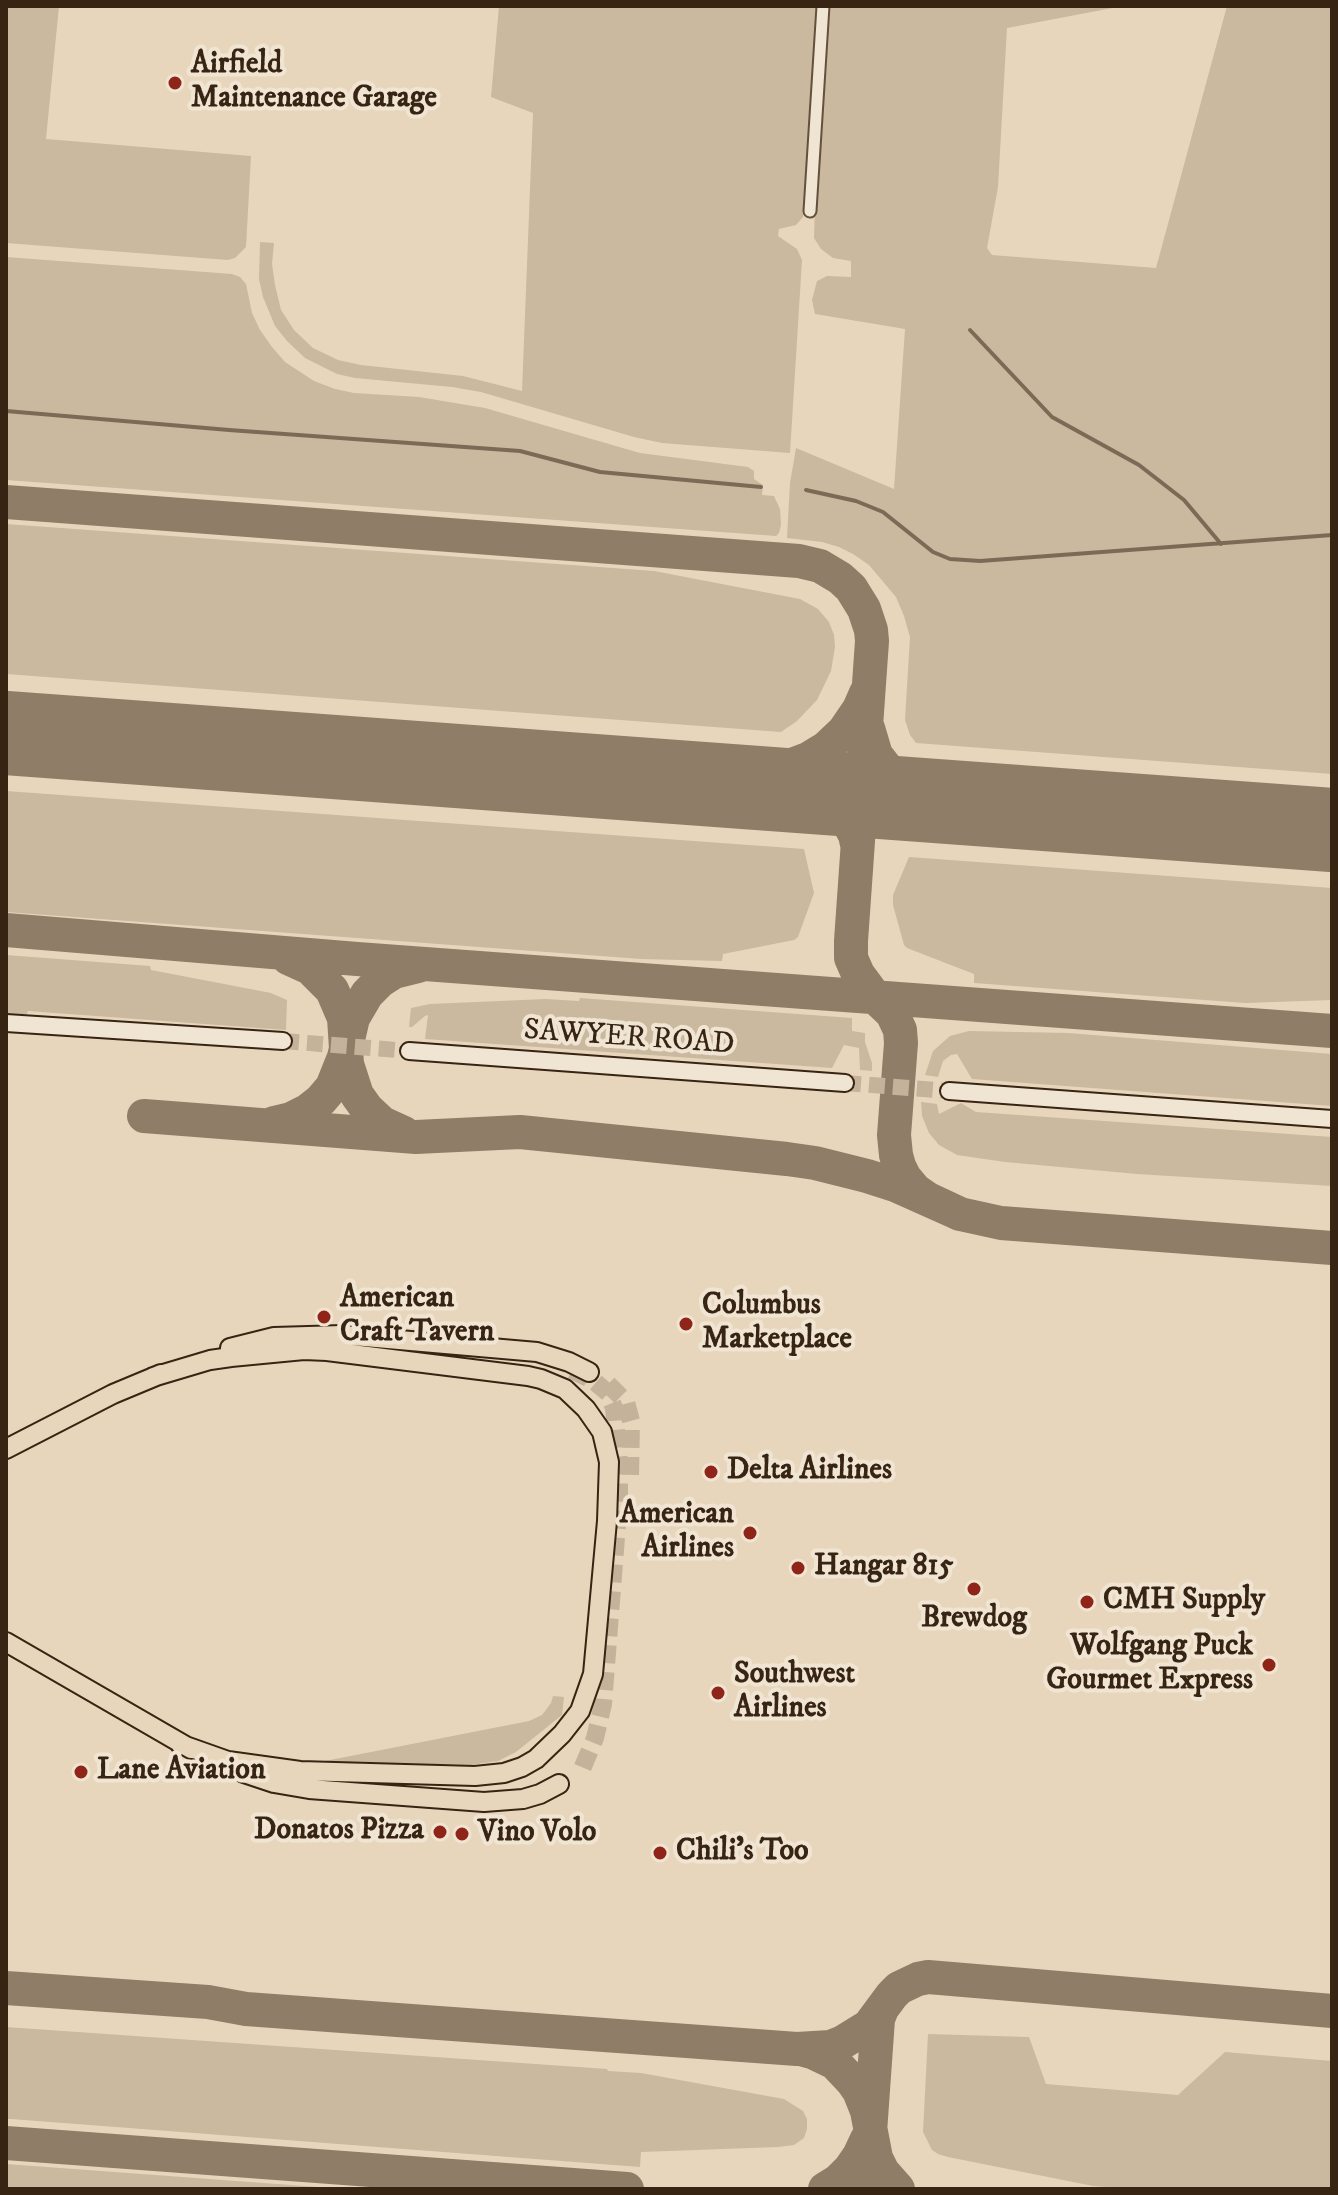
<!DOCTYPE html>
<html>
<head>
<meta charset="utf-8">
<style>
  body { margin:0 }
  #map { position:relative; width:1338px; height:2195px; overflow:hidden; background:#e8d6bc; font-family:"IM FELL DW Pica",serif }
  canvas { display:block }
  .frame { position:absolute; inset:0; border:8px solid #372413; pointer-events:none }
</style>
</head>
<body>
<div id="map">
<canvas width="1338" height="2195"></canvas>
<div class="frame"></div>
</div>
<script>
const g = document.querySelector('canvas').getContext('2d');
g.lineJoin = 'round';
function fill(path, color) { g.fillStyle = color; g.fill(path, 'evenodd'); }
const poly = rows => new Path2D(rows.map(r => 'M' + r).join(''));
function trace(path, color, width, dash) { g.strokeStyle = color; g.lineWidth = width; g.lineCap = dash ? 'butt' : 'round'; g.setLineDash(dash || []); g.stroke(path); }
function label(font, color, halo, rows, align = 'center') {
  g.font = font + ' "IM FELL DW Pica",serif'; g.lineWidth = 8; g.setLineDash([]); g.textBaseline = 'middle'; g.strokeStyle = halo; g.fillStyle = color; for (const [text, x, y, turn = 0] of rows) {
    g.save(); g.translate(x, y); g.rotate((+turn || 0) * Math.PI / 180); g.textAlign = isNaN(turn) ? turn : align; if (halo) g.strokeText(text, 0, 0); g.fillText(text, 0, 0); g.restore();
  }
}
fill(poly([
  [6,6,59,6,46,139,251,156,246,247,235,258,228,260,6,243],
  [499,6,817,6,803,217,796,225,779,229,778,236,797,249,802,260,790,453,662,443,634,437,481,392,452,387,355,378,337,374,305,358,287,341,275,326,263,297,259,279,260,242,274,243,272,264,275,285,281,310,294,330,313,348,338,360,361,365,463,376,522,391,533,113,491,97],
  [829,6,1123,6,1007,28,998,187,987,248,992,255,1156,268,1227,6,1332,6,1332,774,916,743,910,735,905,720,910,637,904,616,896,597,869,565,853,554,839,547,822,542,787,538,790,483,796,448,894,489,905,329,815,314,812,300,817,281,827,276,851,277,851,261,833,258,821,249,814,238,816,173],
  [6,257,232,274,240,277,246,284,252,313,260,330,272,347,285,362,314,381,335,389,354,393,419,397,485,408,640,453,748,467,754,471,754,479,763,485,762,495,774,496,780,509,781,525,779,533,776,536,6,480],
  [6,524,654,571,800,599,818,609,829,622,834,635,835,647,831,671,817,700,797,721,781,732,6,674],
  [6,791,804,849,814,893,798,937,794,940,723,954,722,961,641,959,6,912],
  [909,857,1332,888,1332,1000,1245,1003,974,983,974,974,907,948,904,945,893,905,893,895],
  [6,955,150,966,151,970,271,993,287,1000,286,1030,28,1011,27,1014,6,1014],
  [580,998,852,1018,852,1031,865,1033,865,1042,872,1063,872,1071,860,1070,859,1048,844,1045,832,1068,425,1039,428,1015,425,1016,412,1027,409,1027,411,1008,430,1004,546,999,579,1001],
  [969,1031,1068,1033,1332,1054,1332,1106,972,1079,957,1054,951,1055,943,1061,938,1077,925,1075,933,1051,950,1036],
  [921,1102,937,1104,939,1114,961,1103,976,1112,1332,1137,1332,1186,1137,1174,1005,1162,957,1155,939,1145,929,1133,922,1116],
  [553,1696,564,1697,562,1715,516,1752,498,1761,471,1765,320,1762,529,1721,542,1715,551,1703],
  [6,2027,607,2069,608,2071,641,2073,784,2099,803,2111,807,2119,807,2129,804,2138,794,2145,778,2147,641,2152,640,2167,11,2119,6,2119],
  [928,2034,1029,2037,1046,2084,1178,2095,1225,2052,1332,2061,1332,2189,1135,2189,1093,2186,948,2157,938,2154,932,2150,923,2132],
  [6,2164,345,2189,6,2189]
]), '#cab89f');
trace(poly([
  [970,330,1052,417,1139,465,1184,500,1221,544],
  [6,411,229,430,520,451,600,472,761,487],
  [806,490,856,501,883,512,933,552,950,559,980,561,1332,535]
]), '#7d6a56', 4);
trace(poly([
  [6,502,799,561,820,566,840,578,851,588,864,609,871,630,872,641,851,941,851,958,858,974,875,997,892,1013,900,1030,901,1043,894,1135,896,1155,899,1166,905,1178,915,1190,928,1199,960,1214],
  [868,728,876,755,894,778,912,793,940,801],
  [706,784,763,776,808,759,826,748,844,731,859,709,866,693],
  [802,791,824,798,842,811,855,835,857,844],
  [6,930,357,959,1332,1031],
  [288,958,310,968,332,990,344,1018,347,1064,357,1095,367,1109,382,1123,404,1133],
  [144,1116,416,1137,520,1132,787,1159,815,1163,867,1176,895,1185,960,1214,1001,1223,1332,1248],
  [274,1123,291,1119,307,1111,321,1100,332,1087,344,1057,353,1018,367,994,380,981,394,972,418,966],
  [6,1988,208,2002,246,2009,797,2049,830,2047,843,2042,869,2026,892,1995,899,1988,918,1979,928,1977,1332,2011],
  [801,2049,812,2052,835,2063,852,2081,859,2091,867,2111,876,2158,883,2172,898,2189],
  [6,2143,627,2189],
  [825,2189,838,2181,850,2169,859,2156,867,2139],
  [866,2189,878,2019,882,2009]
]), '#907d68', 34);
trace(poly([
  [6,733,1332,830]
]), '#907d68', 84);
trace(poly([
  [283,1041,409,1051],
  [845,1083,949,1091]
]), '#c5b29a', 16, [16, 8]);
trace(poly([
  [572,1370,594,1381,608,1393,614,1408,619,1462,619,1499,603,1704,595,1738,582,1769],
  [608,1384,626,1402,631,1421,630,1478]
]), '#c5b29a', 18, [18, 9]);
const street = poly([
  [810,211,823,6]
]);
const secondary = poly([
  [6,1023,283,1041],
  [409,1051,845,1083],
  [949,1091,1332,1119]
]);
const primary = poly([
  [230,1348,274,1337,342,1335,537,1352,569,1362,589,1372],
  [153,1377,210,1360,231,1357,304,1350,327,1351,528,1376,541,1379,565,1389,586,1409,602,1432,609,1462,607,1521,593,1674,580,1711,562,1734,536,1759,522,1767,504,1773,475,1776,300,1771,228,1761,180,1744],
  [6,1449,113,1394,161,1374],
  [6,1642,191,1749],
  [244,1773,274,1783,309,1789,484,1802,523,1799,540,1794,559,1784]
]);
trace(street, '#63503d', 15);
trace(secondary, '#372413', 20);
trace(primary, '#372413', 22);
trace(street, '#f0e4d3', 11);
trace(secondary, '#f0e4d3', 16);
trace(primary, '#e8d6bc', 18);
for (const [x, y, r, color] of [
  [175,83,8,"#8f2418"],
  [324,1317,8,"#8f2418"],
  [686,1324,8,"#8f2418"],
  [711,1472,8,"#8f2418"],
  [750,1533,8,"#8f2418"],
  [798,1568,8,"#8f2418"],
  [974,1589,8,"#8f2418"],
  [1087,1602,8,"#8f2418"],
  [1269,1665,8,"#8f2418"],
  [718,1693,8,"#8f2418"],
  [81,1772,8,"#8f2418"],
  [440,1832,8,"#8f2418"],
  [462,1834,8,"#8f2418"],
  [660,1853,8,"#8f2418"]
]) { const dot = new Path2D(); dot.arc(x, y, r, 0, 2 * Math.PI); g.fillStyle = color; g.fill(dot); trace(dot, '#f0e4d3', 3); }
label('bold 30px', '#372413', '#f0e4d3', [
  ["Airfield",191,66],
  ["Maintenance Garage",191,100],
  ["American",340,1300],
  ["Craft Tavern",340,1334],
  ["Columbus",702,1307],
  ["Marketplace",702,1341],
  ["Delta Airlines",727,1472],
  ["American",734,1516,"right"],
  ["Airlines",734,1550,"right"],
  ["Hangar 815",814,1568],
  ["CMH Supply",1103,1602],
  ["Brewdog",974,1620,"center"],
  ["Wolfgang Puck",1253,1648,"right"],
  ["Gourmet Express",1253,1682,"right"],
  ["Southwest",734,1676],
  ["Airlines",734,1710],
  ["Lane Aviation",97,1772],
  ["Donatos Pizza",424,1832,"right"],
  ["Vino Volo",478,1834],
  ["Chili's Too",676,1853]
], 'left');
label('30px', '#372413', '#f0e4d3', [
  ["SAWYER ROAD",629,1039,4]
]);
</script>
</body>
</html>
